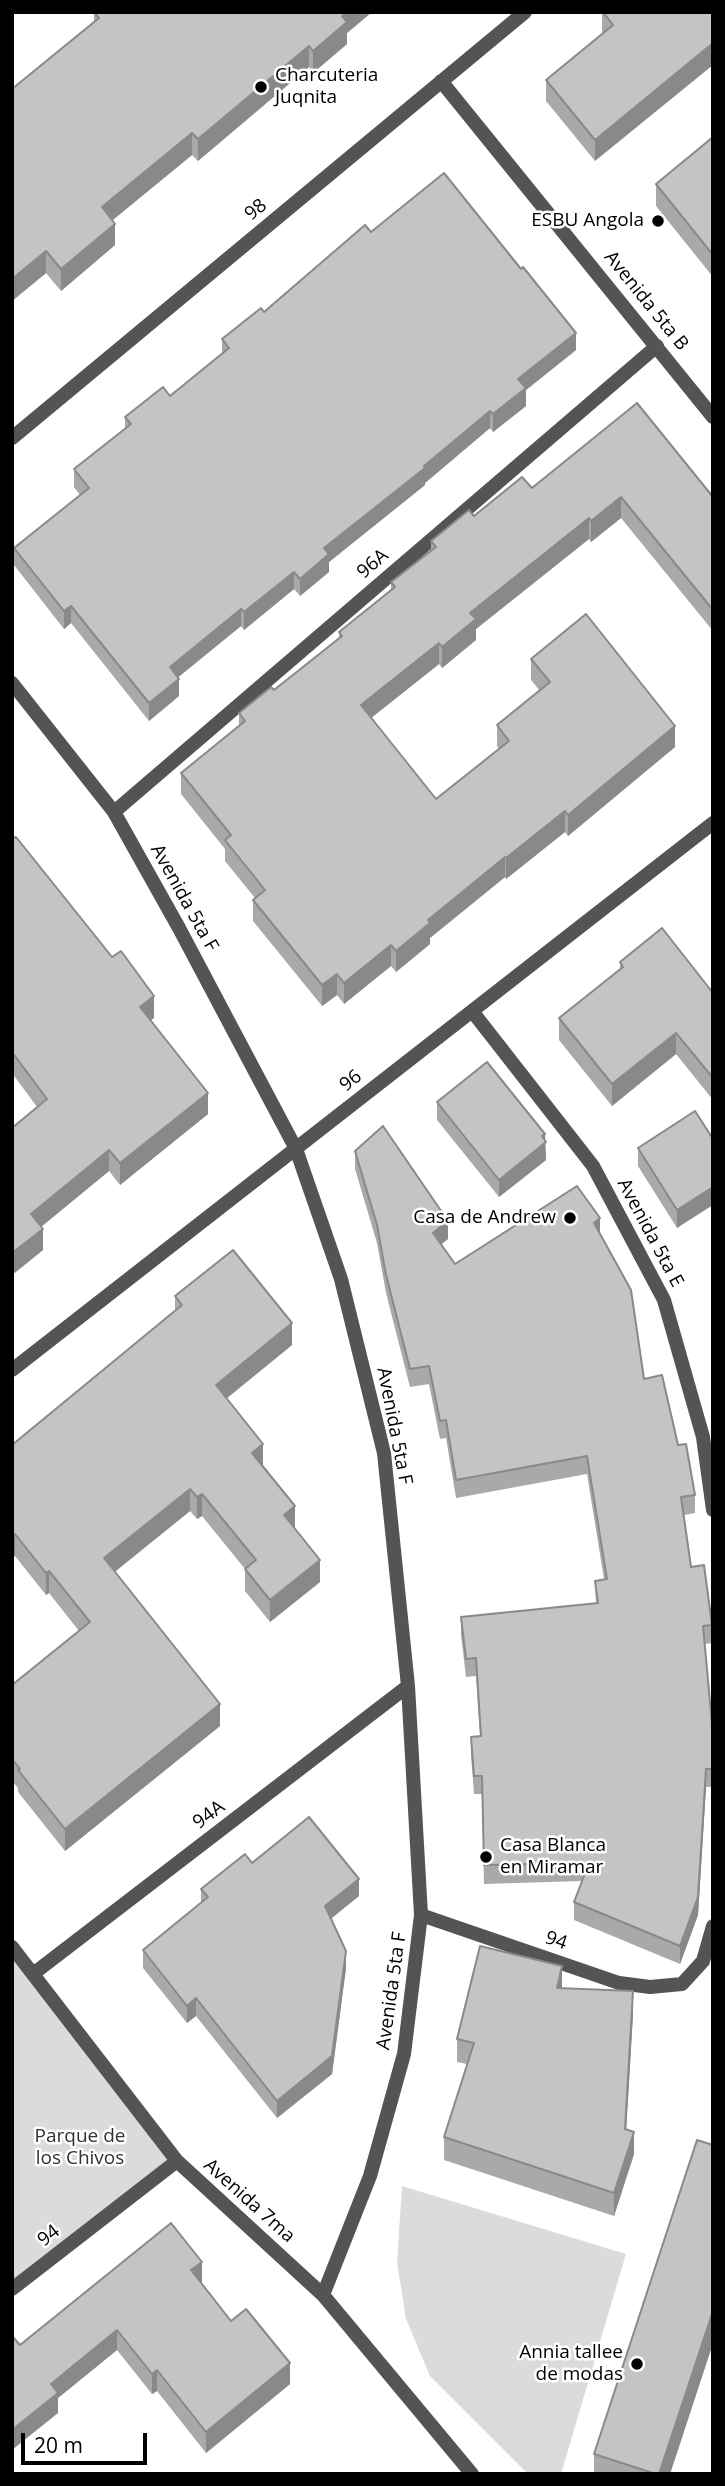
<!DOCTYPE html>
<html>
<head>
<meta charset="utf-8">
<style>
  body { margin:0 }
  #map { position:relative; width:725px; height:2486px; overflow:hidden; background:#fff; font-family:"Open Sans",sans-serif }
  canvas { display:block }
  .frame { position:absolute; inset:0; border:14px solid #000; pointer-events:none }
  .scale { position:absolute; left:21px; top:2433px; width:126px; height:32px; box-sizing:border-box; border:4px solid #000; border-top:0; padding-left:9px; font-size:21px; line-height:24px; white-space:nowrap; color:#000; -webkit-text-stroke:5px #fff; paint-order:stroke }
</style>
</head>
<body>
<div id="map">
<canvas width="725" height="2486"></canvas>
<div class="frame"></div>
<div class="scale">20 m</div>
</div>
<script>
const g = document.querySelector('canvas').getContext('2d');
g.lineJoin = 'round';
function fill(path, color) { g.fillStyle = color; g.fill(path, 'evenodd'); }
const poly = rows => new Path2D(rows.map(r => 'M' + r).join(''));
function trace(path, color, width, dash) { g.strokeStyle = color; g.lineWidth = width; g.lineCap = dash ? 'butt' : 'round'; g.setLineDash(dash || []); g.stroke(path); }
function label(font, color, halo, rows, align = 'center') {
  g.font = font + ' "Open Sans",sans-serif'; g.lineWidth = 5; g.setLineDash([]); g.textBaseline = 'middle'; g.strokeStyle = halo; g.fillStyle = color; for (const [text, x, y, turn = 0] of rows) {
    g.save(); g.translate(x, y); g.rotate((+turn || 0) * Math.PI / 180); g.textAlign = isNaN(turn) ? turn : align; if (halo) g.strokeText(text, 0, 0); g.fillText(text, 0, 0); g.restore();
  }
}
fill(poly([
  [12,1947,177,2161,12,2289],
  [402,2186,626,2254,561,2474,528,2474,430,2376,406,2319,397,2262]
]), '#dbdbdb');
trace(poly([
  [114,812,657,346]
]), '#545454', 14);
trace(poly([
  [441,81,713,417],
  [12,438,525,12],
  [12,683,114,812,179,928,296,1149,341,1279,384,1453,408,1686,421,1915,404,2054,370,2176,323,2295],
  [472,1011,593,1166,664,1300,703,1437,713,1510],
  [12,1370,713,823],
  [421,1915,619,1983,650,1987,682,1984,703,1961,713,1926],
  [12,1947,177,2161,323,2295,472,2474],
  [33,1974,408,1686],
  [12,2289,177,2161]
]), '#545454', 14);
fill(poly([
  [94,12,372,12,347,33,347,44,313,73,309,67,198,161,192,155,112,220,115,245,61,291,46,273,12,301,94,22],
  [602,12,713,12,595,161,546,101,546,80,603,33,602,32],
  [713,137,713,277,656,206,656,184],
  [371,232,576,350,526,390,526,406,493,432,490,428,425,483,425,485,329,562,329,572,300,596,294,589,244,630,241,626,178,677,179,696,149,721,71,623,64,629,14,565,14,548,80,495,74,487,74,469,125,429,125,417,170,396,222,354,222,339,264,312],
  [532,488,713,497,713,631,621,518,591,542,589,539,476,629,476,640,442,668,439,664,371,718,436,799,499,749,497,746,497,725,540,691,531,680,531,659,675,747,568,836,565,832,506,879,505,877,430,938,430,944,396,972,391,966,344,1004,337,995,322,1006,253,921,253,900,255,898,225,861,225,849,181,794,181,773,239,726,239,713,274,690,339,639,339,632,391,590,391,582,431,551,431,541,474,516],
  [12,839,154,1018,151,1020,208,1114,120,1185,109,1171,41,1227,43,1250,12,1275,12,1128,37,1107,12,1073],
  [620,962,713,993,713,1100,676,1054,612,1106,559,1040,559,1018,620,970],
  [437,1102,545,1141,546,1160,499,1197,437,1120],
  [695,1111,677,1228,638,1166,638,1148],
  [355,1151,448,1239,441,1244,455,1264,600,1235,644,1379,678,1445,695,1495,695,1513,684,1515,691,1567,712,1625,712,1643,705,1644,713,1734,713,1787,706,1787,698,1915,680,1964,574,1920,574,1902,582,1881,484,1884,482,1794,474,1794,471,1755,471,1737,480,1736,476,1676,466,1677,461,1635,461,1617,596,1603,595,1581,604,1579,587,1474,456,1498,446,1438,440,1439,429,1384,410,1387,386,1293,377,1243,355,1169],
  [175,1296,292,1345,227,1398,295,1528,320,1582,270,1622,245,1591,245,1569,202,1516,197,1519,190,1511,115,1572,220,1726,65,1851,18,1792,18,1788,12,1781,12,1685,79,1631,49,1593,46,1595,15,1556,12,1445,175,1311],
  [252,1863,359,1896,331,1919,346,1968,332,2074,277,2118,196,2016,187,2023,143,1968,143,1950,201,1903,201,1889],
  [562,1988,633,2014,626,2129,634,2154,614,2216,444,2160,444,2137,467,2064,457,2062,457,2039],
  [713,2145,713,2343,670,2474,594,2474,594,2454],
  [201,2282,231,2321,290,2384,206,2453,157,2391,152,2394,117,2350,58,2398,58,2413,20,2345]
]), '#a9a9a9');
fill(poly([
  [347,12,372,12,347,33,347,44,313,73,313,51,342,16],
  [713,43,713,65,595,161,595,140],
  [309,46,309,67,198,161,198,139],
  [192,133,192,155,102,229,102,207],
  [115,224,115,245,61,291,61,269],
  [46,251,46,273,12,301,12,279],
  [576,333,576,350,526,390,526,406,493,432,493,414,518,379],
  [490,411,490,428,425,483,425,485,329,562,329,572,300,596,300,579,324,548],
  [621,497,621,518,591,542,591,521],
  [589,518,589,539,476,629,476,640,442,668,442,647,470,613],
  [294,572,294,589,244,630,244,612],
  [71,606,71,623,64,629,64,611],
  [241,609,241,626,170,684,170,667],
  [439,643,439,664,361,726,361,705],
  [179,679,179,696,149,721,149,703],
  [675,726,675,747,568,836,568,815],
  [565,811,565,832,506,879,506,858],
  [505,857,505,877,430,938,430,944,396,972,396,951,428,920],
  [391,945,391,966,344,1004,344,983],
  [337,974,337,995,322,1006,322,985],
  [154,996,154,1018,140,1028,140,1007],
  [676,1033,676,1054,612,1106,612,1084],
  [208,1093,208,1114,120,1185,120,1163],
  [545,1134,546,1160,499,1197,499,1180],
  [109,1150,109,1171,31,1235,31,1214],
  [713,1187,713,1205,677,1228,677,1210],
  [600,1218,600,1236,594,1223],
  [448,1221,448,1239,433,1251,433,1233],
  [43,1229,43,1250,12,1275,12,1253],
  [292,1323,292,1345,216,1407,216,1385],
  [263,1444,263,1466,252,1453],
  [190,1489,190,1511,104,1580,104,1558],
  [202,1494,202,1516,197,1519,197,1497],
  [295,1506,295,1528,284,1515],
  [15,1534,15,1556,12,1558,12,1536],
  [320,1560,320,1582,270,1622,270,1600],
  [49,1571,49,1593,46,1595,46,1573],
  [220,1704,220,1726,65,1851,65,1829],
  [706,1769,706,1787,698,1915,680,1964,680,1946],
  [359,1879,359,1896,325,1923,325,1906],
  [346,1951,346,1968,332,2074,277,2118,277,2101],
  [562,1966,562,1988,557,1988],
  [633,1991,633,2014,625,2151,625,2129],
  [196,1998,196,2016,187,2023,187,2006],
  [634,2132,634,2154,614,2216,614,2193],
  [202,2262,202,2282,191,2290,191,2270],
  [713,2311,713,2343,670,2474,659,2474],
  [117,2330,117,2350,58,2398,58,2413,12,2450,12,2430,51,2384],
  [290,2363,290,2384,206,2453,206,2432],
  [157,2370,157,2391,152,2394,152,2374]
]), '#898989');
const building = poly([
  [94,12,347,12,342,16,347,22,313,51,309,46,198,139,192,133,102,207,115,224,61,269,46,251,12,279,12,89,99,18,94,12],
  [603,12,713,12,713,43,595,140,546,80,613,25,603,12],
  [713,137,713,255,656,184,713,137],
  [444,173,521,269,523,267,576,333,518,379,526,388,493,414,490,411,424,466,425,468,324,548,329,554,300,579,294,572,244,612,241,609,170,667,179,679,149,703,71,606,64,611,14,548,89,488,74,469,131,424,125,417,163,387,170,396,229,348,222,339,261,308,264,312,365,225,371,232,444,173],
  [637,403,713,497,713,610,621,497,591,521,589,518,470,613,476,619,442,647,439,643,361,705,436,799,509,741,497,725,550,682,531,659,586,614,675,726,568,815,565,811,506,858,505,857,428,920,430,923,396,951,391,945,344,983,337,974,322,985,253,900,265,890,225,840,231,835,181,773,245,721,239,713,271,687,274,690,342,636,339,632,395,587,391,582,436,547,431,541,469,510,474,516,522,477,532,488,637,403],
  [16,837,112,957,121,951,154,996,140,1007,208,1093,120,1163,109,1150,31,1214,43,1229,12,1253,12,1128,47,1099,12,1052,12,839,16,837],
  [662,928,713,993,713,1078,676,1033,612,1084,559,1018,623,967,620,962,662,928],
  [487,1062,545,1134,542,1136,546,1142,499,1180,437,1102,487,1062],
  [695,1111,713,1139,713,1187,677,1210,638,1148,695,1111],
  [383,1126,448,1221,433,1233,455,1264,577,1186,600,1218,594,1223,631,1290,644,1379,662,1375,678,1445,686,1444,695,1495,681,1497,691,1567,704,1565,712,1625,703,1626,713,1734,713,1769,706,1769,698,1897,680,1946,574,1902,589,1863,484,1865,482,1776,474,1776,471,1737,481,1736,476,1658,466,1659,461,1617,598,1603,595,1581,607,1579,587,1456,456,1480,446,1420,440,1421,429,1366,410,1369,386,1275,377,1225,355,1151,383,1126],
  [233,1250,292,1323,216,1385,263,1444,252,1453,295,1506,284,1515,320,1560,270,1600,245,1569,256,1560,202,1494,197,1497,190,1489,104,1558,220,1704,65,1829,18,1770,20,1769,12,1759,12,1685,90,1622,49,1571,46,1573,15,1534,12,1536,12,1445,182,1305,175,1296,233,1250],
  [309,1817,359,1879,325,1906,346,1951,332,2056,277,2101,196,1998,187,2006,143,1950,208,1897,201,1889,245,1854,252,1863,309,1817],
  [480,1946,562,1966,557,1988,633,1991,625,2129,634,2132,614,2193,444,2137,474,2043,457,2039,480,1946],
  [697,2140,713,2145,713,2311,659,2474,656,2474,594,2454,697,2140],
  [171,2223,202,2262,191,2270,231,2321,246,2309,290,2363,206,2432,157,2370,152,2374,117,2330,51,2384,58,2393,12,2430,12,2336,20,2345,171,2223]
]);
fill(building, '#c4c4c4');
trace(building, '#898989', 2);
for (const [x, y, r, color] of [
  [261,87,7,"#000"],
  [658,221,7,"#000"],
  [570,1218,7,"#000"],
  [486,1857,7,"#000"],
  [637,2364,7,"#000"]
]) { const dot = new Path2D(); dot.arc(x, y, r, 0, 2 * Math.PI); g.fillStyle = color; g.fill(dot); trace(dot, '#fff', 2.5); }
label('19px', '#000', '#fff', [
  ["Charcuteria",275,76,"left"],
  ["Juqnita",275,98,"left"],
  ["ESBU Angola",644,221],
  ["Casa de Andrew",556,1218],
  ["Casa Blanca",500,1846,"left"],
  ["en Miramar",500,1868,"left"],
  ["Annia tallee",623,2353],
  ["de modas",623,2375]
], 'right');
label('19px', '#000', '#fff', [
  ["98",256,210,-40],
  ["Avenida 5ta B",646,301,51],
  ["96A",373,564,-41],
  ["Avenida 5ta F",184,898,61],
  ["96",351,1081,-38],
  ["Avenida 5ta E",650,1233,62],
  ["Avenida 5ta F",394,1426,79],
  ["94A",209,1815,-37],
  ["94",556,1941,19],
  ["Avenida 5ta F",392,1991,-82],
  ["Avenida 7ma",249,2201,42],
  ["94",49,2236,-38]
]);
label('19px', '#323232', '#fff', [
  ["Parque de",80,2137],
  ["los Chivos",80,2159]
]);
</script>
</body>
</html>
